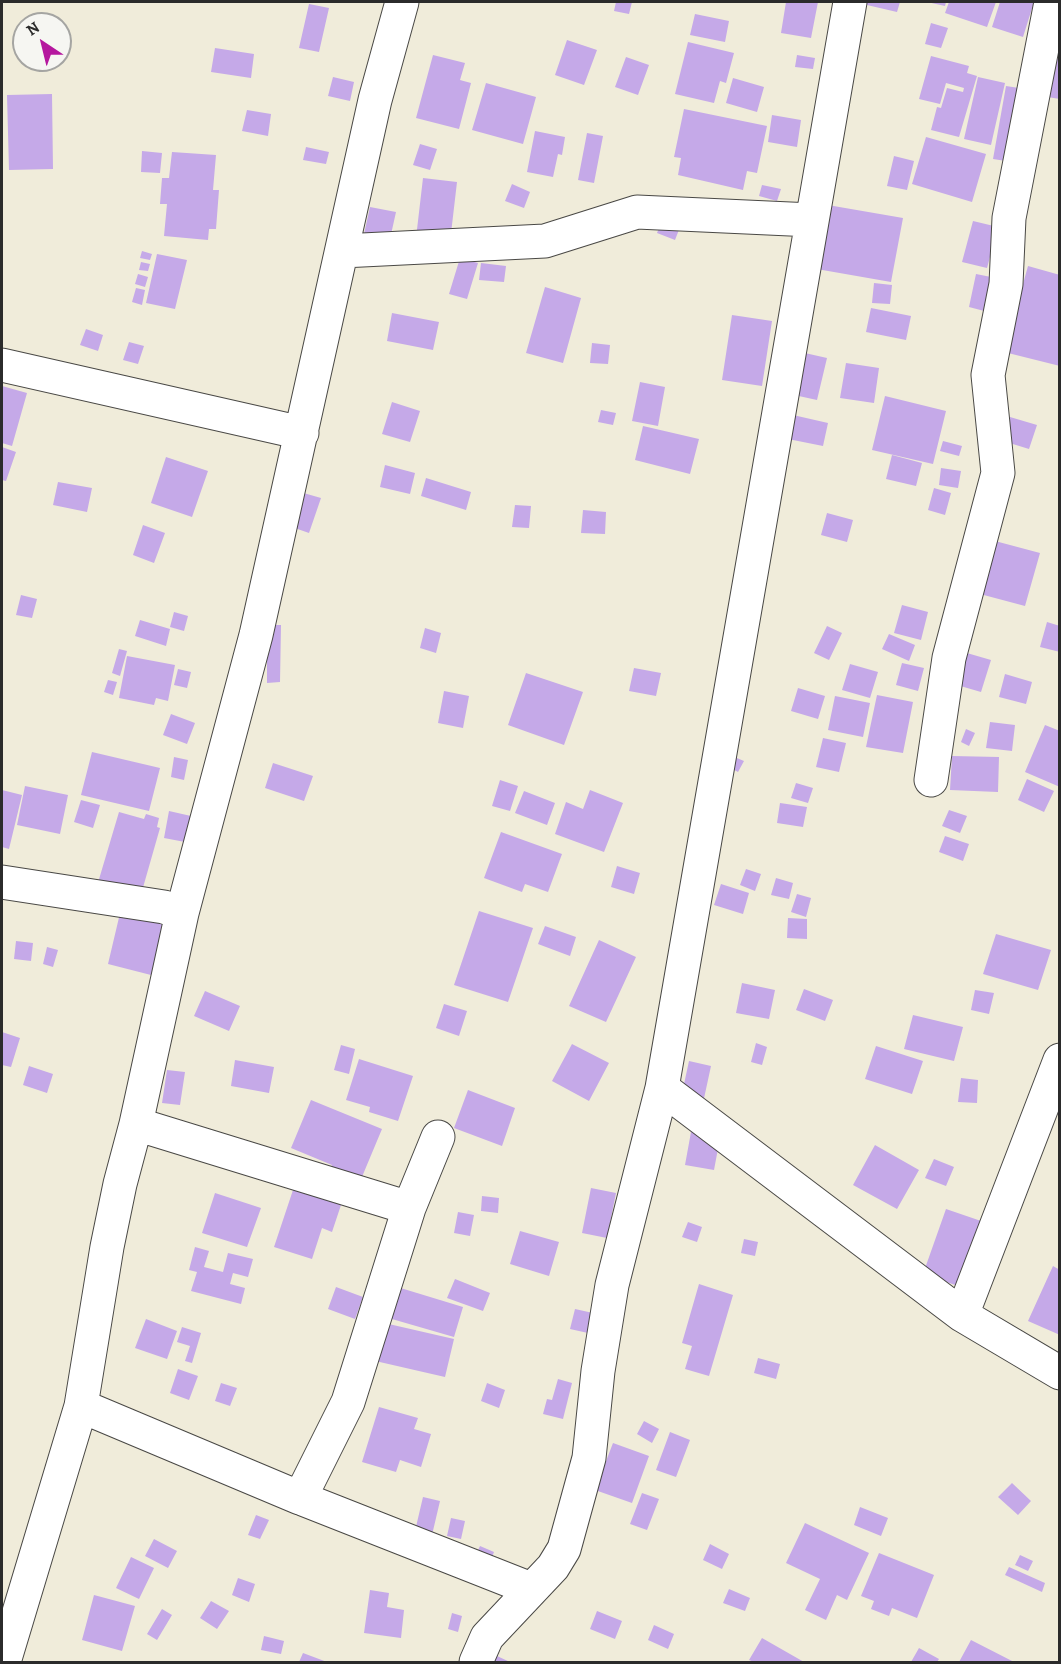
<!DOCTYPE html>
<html>
<head>
<meta charset="utf-8">
<style>
  body { margin:0 }
  #map { position:relative; width:1061px; height:1664px; overflow:hidden; background:#f0ecda; font-family:Alegreya,serif }
  canvas { display:block }
  .frame { position:absolute; inset:0; border:3px solid #2b2b2b; pointer-events:none }
  .north { position:absolute; left:12px; top:12px; width:60px; height:60px; box-sizing:border-box; background:#f6f6f2; border:2px solid #a5a5a2; border-radius:50%; rotate:325deg; font-size:16px; font-weight:700; line-height:24px; text-align:center; color:#2b2b2b }
  .north::after { content:''; display:block; margin:auto; width:21px; height:27px; background:#b5179e; clip-path:polygon(50% 0,100% 100%,50% 72%,0 100%) }
</style>
</head>
<body>
<div id="map">
<canvas width="1061" height="1664"></canvas>
<div class="frame"></div>
<div class="north">N</div>
</div>
<script>
const g = document.querySelector('canvas').getContext('2d');
g.lineJoin = 'round';
function fill(path, color) { g.fillStyle = color; g.fill(path, 'evenodd'); }
const poly = rows => new Path2D(rows.map(r => 'M' + r).join(''));
function trace(path, color, width, dash) { g.strokeStyle = color; g.lineWidth = width; g.lineCap = dash ? 'butt' : 'round'; g.setLineDash(dash || []); g.stroke(path); }
fill(poly([
  [616,2,632,2,629,14,614,11],
  [786,2,818,2,811,38,781,33],
  [854,2,900,2,897,12],
  [927,2,946,2,945,6],
  [949,2,996,2,987,27,945,13],
  [1000,2,1034,2,1023,37,992,27],
  [309,4,329,8,319,52,299,48],
  [695,14,729,21,725,42,690,35],
  [931,23,948,28,941,48,925,44],
  [567,40,597,50,584,85,555,75],
  [688,42,734,53,726,83,720,81,714,103,675,94],
  [215,48,254,54,251,78,211,72],
  [433,55,465,63,460,80,471,83,459,129,416,118],
  [797,55,815,58,813,69,795,67],
  [931,56,969,66,967,73,977,76,959,137,931,130,937,107,941,108,947,88,963,92,964,88,946,83,940,104,919,99],
  [626,57,649,65,638,95,615,87],
  [1047,58,1060,59,1060,99,1041,96],
  [333,77,354,82,350,101,328,96],
  [978,77,1005,83,991,145,964,139],
  [733,78,764,87,757,112,726,103],
  [486,83,536,97,523,144,472,130],
  [1006,86,1019,88,1006,161,993,159],
  [52,94,53,169,9,170,7,95],
  [684,109,767,126,757,173,747,171,743,190,678,175,681,158,674,157],
  [247,110,271,114,268,136,242,131],
  [772,115,801,120,797,147,768,142],
  [535,131,565,137,562,155,558,154,553,177,527,172],
  [587,133,603,136,594,183,578,180],
  [926,137,986,154,972,202,912,184],
  [420,144,437,149,430,170,413,165],
  [306,147,329,152,326,164,303,160],
  [142,151,162,153,160,173,141,172],
  [172,152,216,155,213,190,219,190,216,229,209,229,208,240,164,236,167,204,160,204,162,178,169,178],
  [894,156,914,161,907,190,887,186],
  [423,178,457,182,450,242,416,238],
  [512,184,530,192,524,208,505,201],
  [762,185,781,189,777,201,759,196],
  [822,204,903,218,891,282,811,268],
  [370,207,396,212,388,248,362,243],
  [664,216,682,222,675,240,657,233],
  [973,221,998,227,987,268,962,262],
  [142,251,152,254,150,260,140,258],
  [157,254,187,260,175,309,146,303],
  [460,258,478,263,467,299,449,294],
  [141,262,150,264,148,271,139,270],
  [481,263,506,266,504,282,479,280],
  [1028,266,1060,275,1060,366,1004,352],
  [138,274,148,277,145,287,135,284],
  [976,274,996,278,988,312,969,307],
  [874,283,892,285,890,304,872,303],
  [545,287,581,298,563,363,526,353],
  [136,288,145,290,142,305,132,302],
  [871,308,911,316,906,340,866,332],
  [392,313,439,322,433,350,387,341],
  [732,315,772,321,762,386,722,380],
  [86,329,103,335,98,351,80,345],
  [129,342,144,346,138,364,123,360],
  [592,343,610,345,608,364,590,363],
  [796,351,827,358,817,400,785,393],
  [846,363,879,368,874,403,840,398],
  [640,382,665,387,658,426,632,421],
  [2,386,27,393,12,446,2,443],
  [885,396,946,411,933,464,872,450],
  [392,402,420,411,410,442,382,434],
  [601,410,616,413,613,425,598,422],
  [793,415,828,423,823,446,788,439],
  [1010,417,1037,425,1029,449,1003,441],
  [643,426,699,439,690,474,635,460],
  [943,441,962,446,959,456,940,451],
  [2,447,16,452,6,481,2,480],
  [892,455,922,463,916,486,886,479],
  [166,457,208,471,192,517,151,503],
  [385,465,415,473,410,494,380,487],
  [941,468,961,471,958,488,939,485],
  [426,478,471,492,466,510,421,496],
  [58,482,92,488,87,512,53,505],
  [934,488,951,493,945,515,928,510],
  [300,492,321,498,309,533,289,526],
  [515,505,531,506,529,528,512,527],
  [583,510,606,512,605,534,581,533],
  [827,513,853,520,847,542,821,535],
  [143,525,165,533,154,563,133,555],
  [995,541,1040,553,1025,606,980,594],
  [21,595,37,599,32,618,16,615],
  [902,605,928,612,921,640,894,633],
  [174,612,188,616,184,631,170,627],
  [140,620,170,629,166,646,135,636],
  [1047,622,1060,626,1060,652,1040,647],
  [267,625,281,625,280,682,267,683],
  [827,626,842,633,829,660,814,653],
  [425,628,441,633,436,653,420,648],
  [889,634,915,645,909,661,882,649],
  [119,649,127,651,120,676,112,673],
  [960,651,991,660,981,692,950,683],
  [127,656,175,665,168,701,156,698,154,705,119,698],
  [902,663,924,668,918,691,896,685],
  [850,664,878,672,870,698,842,690],
  [634,668,661,673,656,696,629,691],
  [178,669,191,672,187,688,174,685],
  [526,673,583,692,564,745,508,725],
  [1005,674,1032,682,1026,704,999,697],
  [108,680,117,682,113,695,104,692],
  [798,688,825,696,818,719,791,711],
  [444,691,469,696,463,728,438,723],
  [877,695,913,702,903,753,866,747],
  [835,696,870,703,863,737,828,730],
  [171,714,195,723,187,744,163,735],
  [990,722,1015,725,1012,751,986,748],
  [1045,725,1060,731,1060,787,1025,772],
  [966,729,975,733,969,746,961,742],
  [823,738,846,743,839,772,816,767],
  [92,752,160,768,149,811,81,795],
  [732,756,744,761,738,772,727,766],
  [952,756,999,757,998,792,950,790],
  [174,757,188,760,184,780,171,777],
  [273,763,313,776,304,801,265,788],
  [1027,779,1054,791,1044,812,1018,800],
  [500,780,518,786,510,811,492,806],
  [796,783,813,788,808,803,791,798],
  [25,786,68,795,60,834,17,825],
  [2,790,22,795,9,849,2,847],
  [590,790,623,803,604,852,555,834,566,802,583,809],
  [524,791,555,803,547,825,515,813],
  [81,800,100,805,93,828,74,822],
  [780,803,807,807,803,827,777,823],
  [949,810,967,816,960,833,942,826],
  [169,811,191,816,185,842,164,838],
  [119,812,144,819,146,814,159,818,157,827,160,828,140,898,97,886],
  [501,832,562,854,548,892,525,884,522,892,484,878],
  [945,836,969,844,963,861,939,852],
  [617,866,640,873,634,894,611,887],
  [746,869,761,874,755,891,740,885],
  [776,878,793,883,789,899,771,895],
  [721,884,749,893,743,914,714,905],
  [797,894,811,898,806,917,791,912],
  [121,909,165,920,151,975,108,964],
  [479,911,533,928,508,1002,454,985],
  [788,918,807,919,807,939,787,938],
  [545,926,576,937,570,956,538,944],
  [996,934,1051,950,1038,990,983,974],
  [599,940,636,957,606,1022,569,1006],
  [16,941,33,943,31,961,14,959],
  [47,947,58,950,53,967,43,964],
  [742,983,775,990,769,1019,736,1013],
  [804,989,833,1000,825,1021,796,1010],
  [975,990,994,993,989,1014,971,1010],
  [205,991,240,1006,229,1031,194,1016],
  [444,1004,467,1011,459,1036,436,1028],
  [913,1015,963,1027,954,1061,904,1049],
  [2,1032,20,1038,11,1067,2,1065],
  [756,1043,767,1047,762,1065,751,1062],
  [572,1044,609,1063,589,1101,552,1081],
  [341,1045,355,1049,349,1074,334,1070],
  [876,1046,923,1061,912,1094,865,1079],
  [359,1059,413,1076,398,1121,369,1112,370,1107,346,1100],
  [235,1060,274,1067,269,1093,231,1086],
  [689,1061,711,1066,703,1103,681,1098],
  [29,1066,53,1074,47,1093,23,1085],
  [167,1070,185,1072,180,1105,162,1103],
  [961,1078,978,1080,977,1103,958,1102],
  [468,1090,515,1108,502,1146,454,1128],
  [311,1100,382,1129,359,1184,329,1171,332,1165,291,1148],
  [691,1132,720,1138,714,1170,685,1165],
  [875,1145,919,1170,897,1209,853,1185],
  [934,1159,954,1167,946,1186,925,1178],
  [295,1184,343,1199,332,1232,322,1228,312,1259,274,1247],
  [591,1188,616,1193,607,1238,582,1233],
  [215,1193,261,1208,247,1247,202,1233],
  [482,1196,499,1198,498,1213,481,1211],
  [946,1209,984,1222,961,1287,923,1274],
  [458,1212,474,1215,470,1236,454,1233],
  [688,1222,702,1227,697,1242,682,1237],
  [520,1231,559,1242,549,1276,510,1264],
  [744,1239,758,1242,755,1256,741,1253],
  [195,1247,209,1251,204,1267,223,1272,228,1253,253,1259,248,1277,233,1273,230,1284,245,1288,241,1304,191,1291,197,1272,189,1270],
  [1053,1266,1060,1270,1060,1335,1028,1321],
  [455,1279,490,1293,483,1311,447,1298],
  [699,1284,733,1295,709,1376,685,1369,692,1346,682,1343],
  [394,1286,463,1307,454,1337,385,1317],
  [336,1287,363,1297,355,1319,328,1309],
  [575,1309,593,1313,588,1333,570,1329],
  [146,1319,177,1331,167,1359,135,1348],
  [380,1322,454,1339,445,1377,371,1360],
  [182,1327,201,1333,192,1363,185,1361,190,1346,177,1342],
  [758,1358,780,1364,776,1379,754,1373],
  [178,1369,198,1376,189,1400,170,1393],
  [558,1379,572,1383,563,1419,543,1414,547,1399,552,1400],
  [221,1383,237,1388,230,1406,215,1401],
  [487,1383,505,1390,499,1408,481,1401],
  [379,1407,418,1418,414,1429,431,1434,421,1467,400,1460,396,1472,362,1462],
  [644,1421,659,1429,652,1443,637,1434],
  [670,1432,690,1440,676,1477,656,1470],
  [613,1443,649,1456,632,1503,595,1490],
  [1012,1483,1031,1501,1018,1515,998,1497],
  [642,1493,659,1499,647,1530,630,1524],
  [423,1497,440,1501,432,1535,415,1531],
  [860,1507,888,1518,881,1536,854,1525],
  [256,1515,269,1520,260,1539,248,1535],
  [451,1518,465,1521,461,1539,447,1536],
  [805,1523,869,1553,847,1600,837,1595,826,1620,805,1610,820,1579,786,1563],
  [154,1539,177,1551,168,1568,145,1556],
  [710,1544,729,1554,722,1569,703,1560],
  [480,1546,494,1552,489,1565,474,1559],
  [879,1553,934,1575,917,1618,892,1608,889,1616,871,1609,874,1601,861,1596],
  [1020,1555,1033,1561,1028,1571,1015,1565],
  [131,1557,154,1568,139,1599,116,1588],
  [1009,1567,1045,1583,1042,1592,1005,1575],
  [238,1578,255,1584,249,1602,232,1595],
  [729,1589,750,1598,745,1611,723,1603],
  [370,1590,389,1593,387,1607,404,1610,401,1638,364,1633],
  [94,1595,135,1606,122,1651,82,1640],
  [211,1601,229,1611,217,1629,200,1618],
  [162,1609,172,1615,157,1640,147,1634],
  [597,1611,622,1621,615,1639,590,1629],
  [452,1613,462,1616,458,1632,448,1629],
  [654,1625,674,1634,668,1649,648,1640],
  [264,1636,284,1641,281,1654,261,1650],
  [762,1638,804,1662,754,1662,749,1660],
  [971,1640,1014,1662,959,1662],
  [919,1648,939,1659,937,1662,911,1662],
  [303,1653,327,1662,299,1662],
  [497,1656,510,1662,494,1662]
]), '#c5a9e8');
const street = poly([
  [342,251,545,241,637,212,812,220],
  [2,365,302,433],
  [931,780,949,658,998,473,988,375,1006,284,1009,218,1051,2],
  [2,882,164,907,182,913],
  [662,1088,962,1315,1060,1373],
  [136,1124,409,1208],
  [962,1315,1060,1060],
  [81,1406,300,1498,531,1589],
  [300,1498,348,1402,409,1208,438,1137],
  [4,1662,81,1406,107,1247,120,1184,136,1124,182,913,256,635,375,100,402,2],
  [476,1662,487,1637,553,1567,564,1549,589,1458,598,1371,612,1285,662,1088,850,2]
]);
trace(street, '#494845', 35);
trace(street, '#fff', 33);
</script>
</body>
</html>
